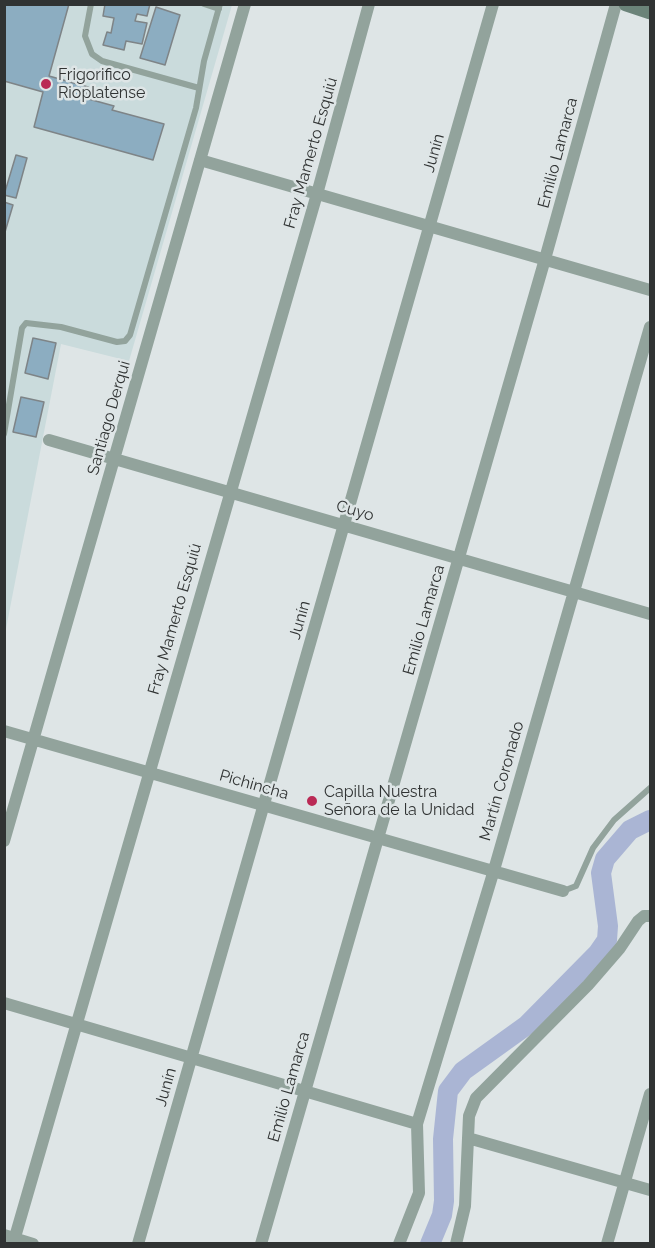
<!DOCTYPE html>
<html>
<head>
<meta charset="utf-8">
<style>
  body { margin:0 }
  #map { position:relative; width:655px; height:1248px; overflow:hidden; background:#dee5e6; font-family:Raleway,sans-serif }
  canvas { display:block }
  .frame { position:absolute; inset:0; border:6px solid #303333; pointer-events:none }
</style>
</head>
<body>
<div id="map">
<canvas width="655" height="1248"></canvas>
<div class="frame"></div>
</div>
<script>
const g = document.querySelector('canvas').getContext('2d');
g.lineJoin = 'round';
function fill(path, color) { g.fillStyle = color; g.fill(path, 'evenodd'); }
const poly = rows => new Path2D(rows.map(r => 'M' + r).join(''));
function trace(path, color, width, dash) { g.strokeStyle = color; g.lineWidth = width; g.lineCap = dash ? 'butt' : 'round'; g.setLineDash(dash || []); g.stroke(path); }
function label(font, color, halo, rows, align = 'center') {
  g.font = font + ' Raleway,sans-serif'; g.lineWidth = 5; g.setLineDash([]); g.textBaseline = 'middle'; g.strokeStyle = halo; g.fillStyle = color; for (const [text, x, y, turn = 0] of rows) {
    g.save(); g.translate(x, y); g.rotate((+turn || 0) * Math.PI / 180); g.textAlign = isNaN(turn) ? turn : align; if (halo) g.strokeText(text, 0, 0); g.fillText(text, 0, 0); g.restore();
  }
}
fill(poly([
  [5,5,232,5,129,361,61,344,5,634]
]), '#cadbdc');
trace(poly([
  [430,1244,442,1215,444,1201,443,1139,448,1091,463,1071,527,1025,598,953,607,940,608,926,601,873,605,859,630,830,650,820]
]), '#aab5d4', 20);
const building = poly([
  [4,4,69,4,49,76,88,87,85,98,114,106,112,110,164,124,153,160,34,127,43,92,4,81,4,4],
  [105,4,150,4,147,16,137,14,135,21,147,23,142,44,126,41,124,50,103,45,107,32,111,33,114,18,103,16,105,4],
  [156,7,180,15,165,65,140,58,156,7],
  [16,155,27,158,16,198,4,195,16,155],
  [4,202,13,205,5,232,4,232,4,202],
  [33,338,56,343,48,379,25,373,33,338],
  [21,397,44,402,36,437,13,432,21,397]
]);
fill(building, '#8cadc1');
trace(building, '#7e8487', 1.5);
trace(poly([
  [91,4,85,36,92,54,102,61,199,88],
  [204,4,219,9],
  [4,434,22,328,26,323,61,327,117,342,125,341,130,335,196,108,204,61,220,4],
  [563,891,576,886,593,848,614,820,650,788]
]), '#92a39c', 6);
trace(poly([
  [200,160,650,290],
  [49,440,650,614],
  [4,731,563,891],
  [4,841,245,4],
  [4,1003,417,1124],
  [468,1138,650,1190],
  [4,1235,33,1244],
  [13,1244,317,194,369,4],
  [138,1244,493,4],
  [261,1244,545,259,616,4],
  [399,1244,419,1193,417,1124,494,870,650,327],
  [456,1244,465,1206,469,1116,476,1098,588,985,620,948,638,921,644,916,650,916],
  [607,1244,650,1094]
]), '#92a39c', 12);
trace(poly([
  [626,4,650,12]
]), '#6b8379', 15);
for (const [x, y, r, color] of [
  [46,84,6,"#ba2a55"],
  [312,801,6,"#ba2a55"]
]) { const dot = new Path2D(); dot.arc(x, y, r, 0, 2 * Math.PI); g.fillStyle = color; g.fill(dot); trace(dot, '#dee5e6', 2); }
label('16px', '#303333', '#dee5e6', [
  ["Frigorifico",58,75],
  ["Rioplatense",58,93],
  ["Capilla Nuestra",324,792],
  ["Señora de la Unidad",324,810]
], 'left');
label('16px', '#303333', '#dee5e6', [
  ["Fray Mamerto Esquiú",311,153,-74],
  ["Junín",434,153,-74],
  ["Emilio Lamarca",558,153,-75],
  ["Santiago Derqui",109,418,-74],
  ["Cuyo",355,511,16],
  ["Fray Mamerto Esquiú",175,619,-74],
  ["Junín",300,620,-74],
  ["Emilio Lamarca",424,620,-74],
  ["Martín Coronado",502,781,-74],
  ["Pichincha",254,785,16],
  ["Junín",166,1087,-74],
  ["Emilio Lamarca",289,1087,-74]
]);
</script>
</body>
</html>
